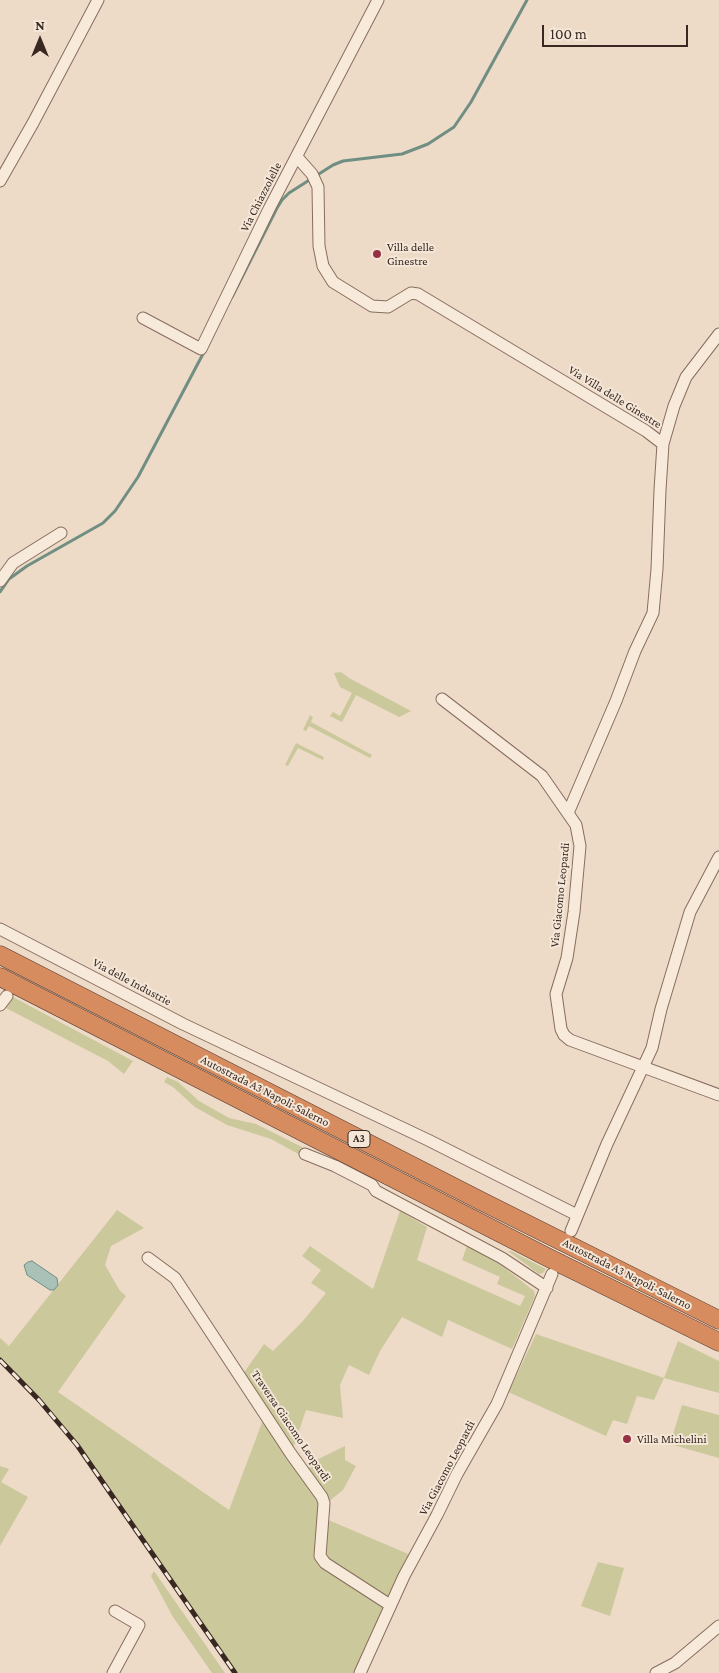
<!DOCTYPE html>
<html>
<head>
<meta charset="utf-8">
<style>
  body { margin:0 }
  #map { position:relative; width:719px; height:1673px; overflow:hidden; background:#eddbc8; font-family:"Crimson Pro",serif }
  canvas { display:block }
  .north { position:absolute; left:15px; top:15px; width:50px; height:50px; -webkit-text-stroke:4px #f4e7d8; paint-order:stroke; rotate:0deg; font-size:14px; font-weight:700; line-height:20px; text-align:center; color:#392821 }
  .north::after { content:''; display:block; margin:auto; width:18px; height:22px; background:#392821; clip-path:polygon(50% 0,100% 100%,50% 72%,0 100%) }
  .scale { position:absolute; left:542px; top:25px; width:146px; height:22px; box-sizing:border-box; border:2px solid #392821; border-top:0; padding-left:6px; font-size:15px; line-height:18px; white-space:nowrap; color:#392821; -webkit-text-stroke:4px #f4e7d8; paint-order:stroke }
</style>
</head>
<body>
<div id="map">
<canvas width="719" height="1673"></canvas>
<div class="north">N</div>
<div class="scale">100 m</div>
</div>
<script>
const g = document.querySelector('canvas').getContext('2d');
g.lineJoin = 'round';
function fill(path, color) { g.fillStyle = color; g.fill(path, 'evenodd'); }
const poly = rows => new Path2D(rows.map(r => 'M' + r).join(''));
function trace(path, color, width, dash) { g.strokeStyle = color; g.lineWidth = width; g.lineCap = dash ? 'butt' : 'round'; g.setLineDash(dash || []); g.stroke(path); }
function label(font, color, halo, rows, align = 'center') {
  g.font = font + ' "Crimson Pro",serif'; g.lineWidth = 4; g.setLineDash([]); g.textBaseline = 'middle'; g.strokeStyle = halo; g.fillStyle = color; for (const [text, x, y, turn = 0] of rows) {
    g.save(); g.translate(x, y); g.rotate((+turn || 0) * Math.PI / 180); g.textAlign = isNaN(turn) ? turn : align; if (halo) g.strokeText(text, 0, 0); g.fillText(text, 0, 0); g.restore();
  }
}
fill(poly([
  [341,672,349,678,411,711,399,717,356,695,342,722,330,716,333,712,340,716,352,693,340,687,334,673],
  [310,715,313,717,311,722,372,755,370,758,309,726,306,731,303,730],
  [296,743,324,757,323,760,298,748,288,766,285,765],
  [11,996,133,1061,124,1074,108,1061,4,1007],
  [167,1077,178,1082,199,1101,229,1118,256,1124,304,1148,302,1156,271,1139,227,1125,195,1107,173,1087,164,1082],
  [117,1210,144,1228,111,1246,105,1265,120,1291,126,1296,58,1392,229,1510,263,1420,322,1503,315,1555,386,1606,358,1673,237,1673,101,1475,64,1426,35,1393,0,1359,0,1338,9,1346],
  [400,1211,427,1227,417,1260,520,1306,525,1296,497,1284,500,1277,462,1260,467,1246,501,1265,534,1291,535,1296,512,1349,448,1320,442,1337,402,1317,380,1351,369,1375,349,1365,340,1385,343,1418,306,1410,293,1449,243,1374,264,1344,273,1351,302,1322,326,1293,311,1283,321,1270,302,1256,310,1246,373,1289],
  [508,1251,511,1251,546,1269,543,1273,539,1274],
  [536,1334,664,1378,678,1341,719,1361,719,1393,664,1378,654,1400,637,1396,627,1424,613,1420,606,1436,506,1391,511,1387],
  [682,1405,719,1415,719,1458,670,1444],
  [345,1446,345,1460,356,1466,343,1490,327,1503,304,1466],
  [0,1466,9,1469,1,1482,28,1497,0,1546],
  [326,1519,413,1556,391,1599,328,1562,323,1549],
  [598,1562,624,1568,610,1616,581,1606],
  [154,1571,225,1673,212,1673,173,1617,151,1576]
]), '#cbc89c');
const water = poly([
  [32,1261,57,1278,58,1285,54,1290,50,1290,27,1275,24,1265,28,1262,32,1261]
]);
fill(water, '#a9c1b6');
trace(water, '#708f82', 1);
trace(poly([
  [232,297,277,208,282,200,289,193,333,165,343,161,402,154,428,144,454,127,471,102,527,0],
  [0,592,9,579,27,566,103,523,115,511,138,477,204,352]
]), '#708f82', 3);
const minor = poly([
  [297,157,312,174,318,187,319,246,323,266,333,282,372,306,388,307,411,293,418,294,646,431,663,444],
  [0,181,33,123,98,0],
  [143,318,201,349,269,209,378,0],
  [0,581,13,563,61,533],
  [442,699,542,776,576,825,580,846,574,912,567,958,556,994,561,1029,564,1035,570,1040,719,1095],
  [568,813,616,701,635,651,653,613,657,569,660,490,663,444,674,406,686,377,719,334],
  [0,929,183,1024,428,1140,577,1215],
  [0,1005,7,996],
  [305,1154,335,1166,372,1185,376,1191,502,1258,547,1288],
  [571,1231,607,1144,652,1048,661,1009,690,912,719,857],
  [148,1258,175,1278,291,1454,322,1497,324,1503,320,1556,325,1563,390,1605],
  [113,1673,139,1625,115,1611],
  [360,1673,404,1576,437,1515,457,1474,497,1404,552,1274],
  [656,1673,675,1663,719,1626]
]);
const highway = poly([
  [0,955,481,1201,719,1320],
  [0,977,547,1257,719,1342]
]);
trace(minor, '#886d5e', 13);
trace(highway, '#563c32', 19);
trace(minor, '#f7eadb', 11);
trace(highway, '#d68c5e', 18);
const rail = poly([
  [0,1360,39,1400,77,1445,235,1673]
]);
trace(rail, '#392821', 5);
trace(rail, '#f4e7d8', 3, [9]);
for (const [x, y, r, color] of [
  [377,254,5,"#943143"],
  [627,1439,5,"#943143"]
]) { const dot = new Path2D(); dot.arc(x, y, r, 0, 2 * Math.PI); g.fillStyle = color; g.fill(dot); trace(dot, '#f4e7d8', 2); }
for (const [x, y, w] of [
  [359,1139,22]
]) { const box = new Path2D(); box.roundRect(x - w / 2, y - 8.5, w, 17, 4); g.fillStyle = '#f4e7d8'; g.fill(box); trace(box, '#392821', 1); }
label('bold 11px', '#392821', null, [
  ["A3",359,1139]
]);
label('12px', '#392821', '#f4e7d8', [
  ["Via Chiazzolelle",261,197,-63],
  ["Via Villa delle Ginestre",615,397,32],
  ["Via Giacomo Leopardi",560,895,-84],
  ["Via delle Industrie",132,982,28],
  ["Autostrada A3 Napoli-Salerno",265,1091,27],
  ["Autostrada A3 Napoli-Salerno",627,1274,27],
  ["Traversa Giacomo Leopardi",291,1426,56],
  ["Via Giacomo Leopardi",447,1468,-62]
]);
label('12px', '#392821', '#f4e7d8', [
  ["Villa delle",387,247],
  ["Ginestre",387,261],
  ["Villa Michelini",637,1439]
], 'left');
</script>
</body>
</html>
